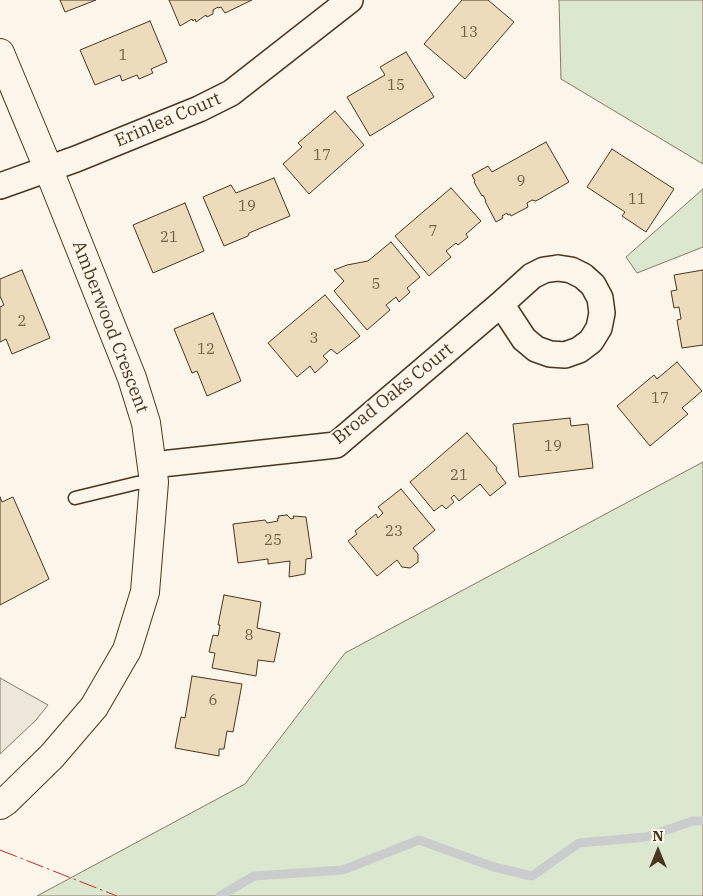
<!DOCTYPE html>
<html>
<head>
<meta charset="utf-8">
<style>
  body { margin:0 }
  #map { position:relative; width:703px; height:896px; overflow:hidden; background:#fbf6e9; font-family:"IBM Plex Serif",serif }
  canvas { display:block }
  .north { position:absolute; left:633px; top:826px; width:50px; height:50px; -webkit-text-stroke:4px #fbf6e9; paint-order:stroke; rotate:0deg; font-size:14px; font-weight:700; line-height:20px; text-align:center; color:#4a3520 }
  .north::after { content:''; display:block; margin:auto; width:18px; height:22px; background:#4a3520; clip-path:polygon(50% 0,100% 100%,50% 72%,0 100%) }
</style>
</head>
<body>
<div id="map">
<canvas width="703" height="896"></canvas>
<div class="north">N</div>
</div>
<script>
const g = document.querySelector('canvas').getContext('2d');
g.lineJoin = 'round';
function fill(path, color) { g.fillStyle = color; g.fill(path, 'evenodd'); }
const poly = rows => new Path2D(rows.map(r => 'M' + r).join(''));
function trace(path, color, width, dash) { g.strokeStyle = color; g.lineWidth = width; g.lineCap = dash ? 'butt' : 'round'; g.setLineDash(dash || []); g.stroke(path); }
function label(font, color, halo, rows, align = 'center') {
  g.font = font + ' "IBM Plex Serif",serif'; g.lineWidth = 4; g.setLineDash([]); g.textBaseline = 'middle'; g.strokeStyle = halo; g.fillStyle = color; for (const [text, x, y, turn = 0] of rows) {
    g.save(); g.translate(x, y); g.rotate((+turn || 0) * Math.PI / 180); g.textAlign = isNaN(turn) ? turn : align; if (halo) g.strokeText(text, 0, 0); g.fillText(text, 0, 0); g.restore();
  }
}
const green = poly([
  [559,0,703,0,703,164,561,79,559,0],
  [703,189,703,247,637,273,626,257,703,189],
  [703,462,703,896,37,896,245,784,345,653,703,462]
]);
fill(green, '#dce7d0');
trace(green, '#887966', 1);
const parking = poly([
  [0,678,48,705,36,720,0,754,0,678]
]);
fill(parking, '#ede7d9');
trace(parking, '#887966', 1);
trace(poly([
  [220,896,254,876,343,870,419,840,494,867,532,876,579,843,646,837,693,821,703,821]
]), '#c9cecd', 9);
const building = poly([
  [60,0,96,0,65,12,60,0],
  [169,0,252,0,225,13,221,7,218,8,218,7,213,10,213,14,207,17,206,15,196,22,195,19,193,21,192,19,180,26,169,0],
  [462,0,488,0,514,22,465,79,424,44,462,0],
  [150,21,167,62,151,69,153,73,139,79,137,75,122,81,120,75,95,85,80,50,150,21],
  [406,52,434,97,370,136,347,97,385,75,380,67,406,52],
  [335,111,364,145,309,194,283,164,302,147,298,143,335,111],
  [546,142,569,182,536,201,532,200,527,203,528,207,511,216,510,214,508,215,507,213,502,216,503,218,496,222,485,201,486,201,483,195,482,196,474,182,475,181,472,175,488,166,492,172,546,142],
  [612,149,674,189,646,232,622,216,625,212,587,187,612,149],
  [274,178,290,216,249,233,248,236,224,246,203,197,231,185,236,193,274,178],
  [451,188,481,221,466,234,468,237,458,245,456,243,446,251,451,257,429,276,395,236,451,188],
  [185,203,204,251,153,273,133,225,185,203],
  [391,242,420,277,407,288,410,292,399,302,396,297,386,305,390,310,367,330,334,291,344,281,334,270,347,265,368,261,391,242],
  [22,270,50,338,12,354,6,339,0,342,0,307,4,305,0,296,0,279,22,270],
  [703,270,703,345,682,348,677,320,681,319,679,307,674,308,671,291,677,290,674,275,703,270],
  [325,295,360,336,337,354,331,349,323,356,328,361,315,373,310,366,297,377,268,343,325,295],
  [213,313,241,381,207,396,197,371,192,373,174,329,213,313],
  [677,362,702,391,682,408,688,414,650,446,617,406,654,375,657,379,677,362],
  [570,418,571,426,588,424,593,468,519,477,513,424,570,418],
  [467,433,497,468,496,470,506,483,490,496,480,484,459,501,454,495,451,498,454,502,446,509,442,505,434,511,410,482,467,433],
  [401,489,435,530,413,548,418,554,418,562,410,568,402,567,397,560,377,576,348,541,357,534,355,531,376,514,378,518,383,513,378,507,401,489],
  [0,497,2,502,13,497,49,579,0,605,0,497],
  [287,515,291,519,294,518,293,516,306,517,312,558,306,559,305,574,289,577,290,561,268,564,268,559,238,563,233,524,265,520,267,523,278,521,277,519,279,518,278,516,287,515],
  [224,595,261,602,257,628,280,633,274,662,258,660,256,676,212,668,215,653,209,652,213,635,218,636,220,625,218,625,224,595],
  [192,676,242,684,233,732,227,731,224,749,219,749,219,756,175,748,181,717,185,718,192,676]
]);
fill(building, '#ecdcbc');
trace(building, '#4a3520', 1);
const service = poly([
  [75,498,137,483,154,482]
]);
const minor = poly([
  [0,186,76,159,199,109,231,93,350,0],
  [558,268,571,270,583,276,593,285,600,298,602,313,599,328,591,341,579,350,565,355,550,354,536,349,524,339,501,304,532,276,544,270,558,268],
  [152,465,336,445,501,304]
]);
const tertiary = poly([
  [0,53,48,168,132,378,146,423,154,482,145,592,127,650,94,707,52,756,6,801,0,805]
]);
trace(service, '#4a3520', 15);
trace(minor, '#4a3520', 28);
trace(tertiary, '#4a3520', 30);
trace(service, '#fbf6e9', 12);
trace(minor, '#fbf6e9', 25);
trace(tertiary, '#fbf6e9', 28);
trace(poly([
  [0,850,117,896]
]), '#c62828', 1, [18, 4, 2.5, 4]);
label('15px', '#725f47', null, [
  ["13",469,33],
  ["1",123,56],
  ["15",396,86],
  ["17",322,156],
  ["9",521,182],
  ["11",637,200],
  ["19",247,207],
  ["7",433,232],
  ["21",169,238],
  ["5",376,285],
  ["2",22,322],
  ["3",314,339],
  ["12",206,350],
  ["17",660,399],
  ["19",553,447],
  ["21",459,476],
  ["23",394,532],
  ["25",273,541],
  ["8",249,636],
  ["6",213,701]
]);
label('18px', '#4a3520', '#fbf6e9', [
  ["Erinlea Court",168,120,-23],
  ["Amberwood Crescent",110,327,69],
  ["Broad Oaks Court",393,394,-39]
]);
</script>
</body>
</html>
